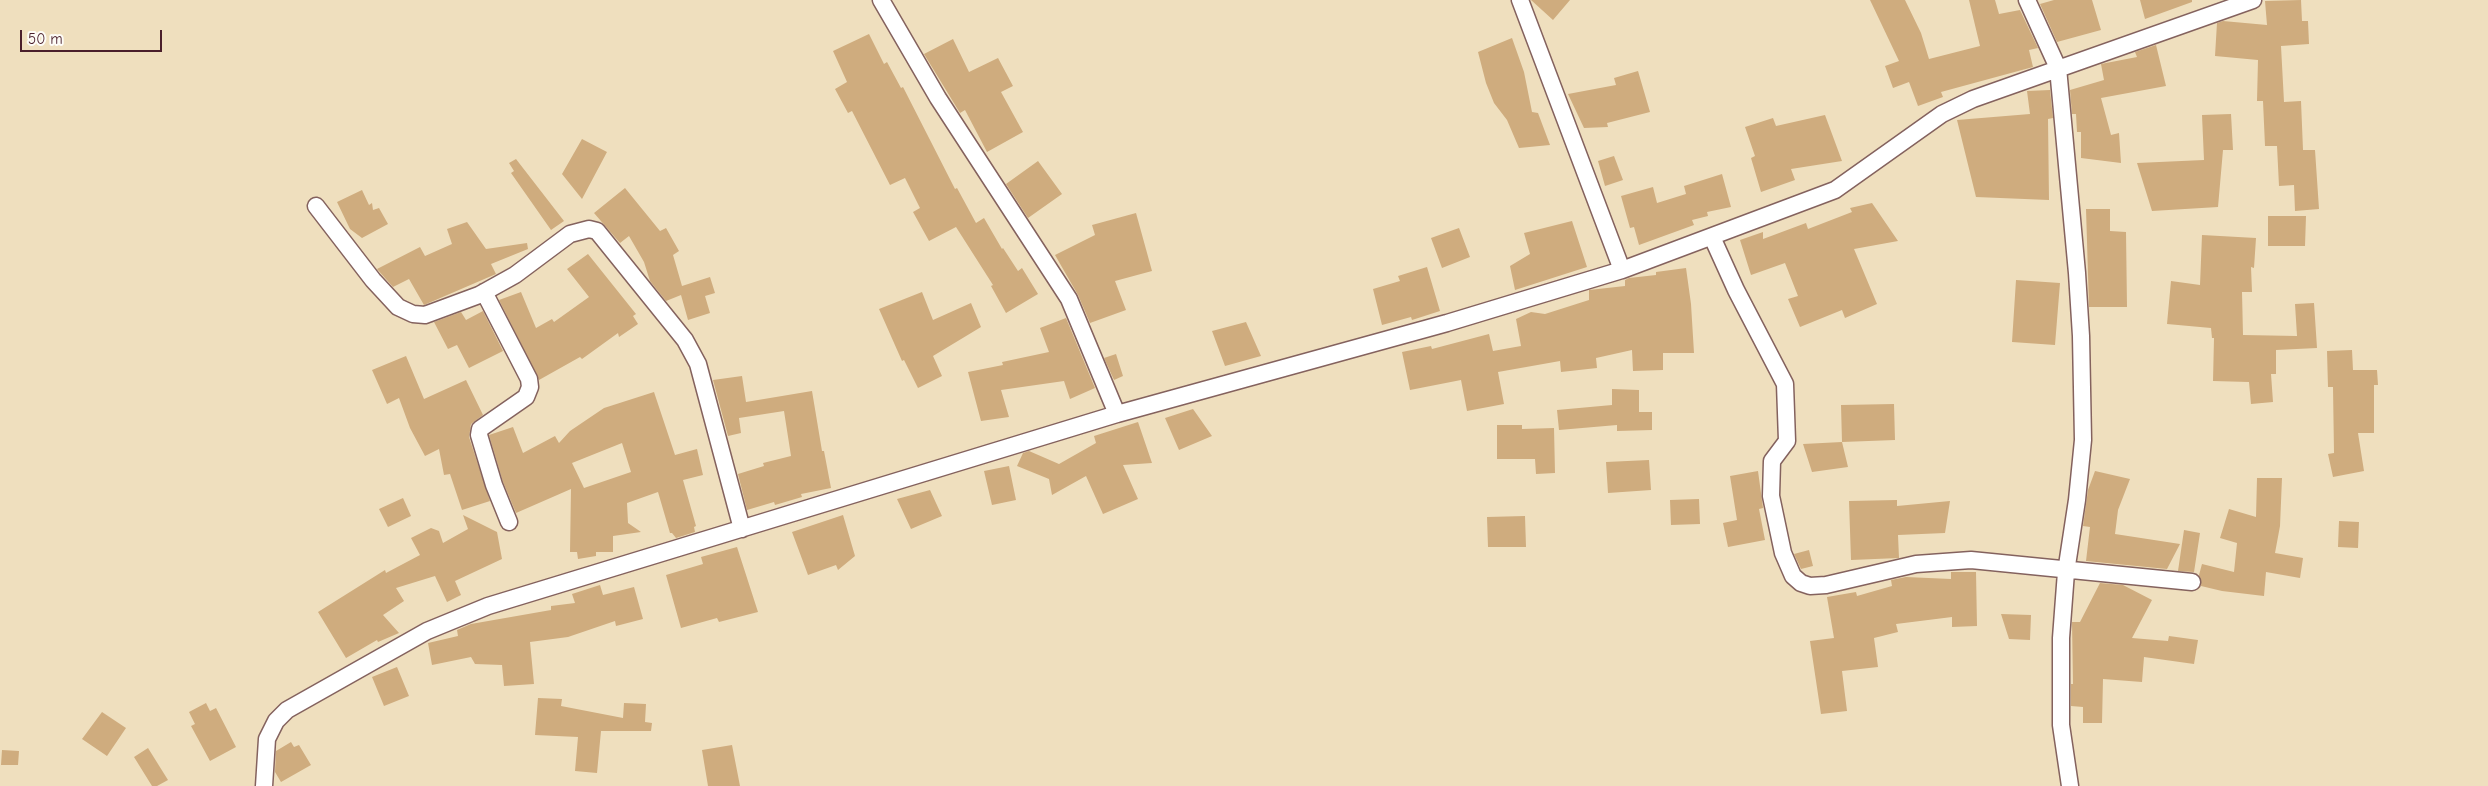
<!DOCTYPE html>
<html>
<head>
<meta charset="utf-8">
<style>
  body { margin:0 }
  #map { position:relative; width:2488px; height:786px; overflow:hidden; background:#efdfbe; font-family:"Comic Neue",sans-serif }
  canvas { display:block }
  .scale { position:absolute; left:20px; top:30px; width:142px; height:22px; box-sizing:border-box; border:2px solid #4a1f2b; border-top:0; padding-left:6px; font-size:15px; line-height:18px; white-space:nowrap; color:#4a1f2b; -webkit-text-stroke:4px #fdfcf7; paint-order:stroke }
</style>
</head>
<body>
<div id="map">
<canvas width="2488" height="786"></canvas>
<div class="scale">50 m</div>
</div>
<script>
const g = document.querySelector('canvas').getContext('2d');
g.lineJoin = 'round';
function fill(path, color) { g.fillStyle = color; g.fill(path, 'evenodd'); }
const poly = rows => new Path2D(rows.map(r => 'M' + r).join(''));
function trace(path, color, width, dash) { g.strokeStyle = color; g.lineWidth = width; g.lineCap = dash ? 'butt' : 'round'; g.setLineDash(dash || []); g.stroke(path); }
fill(poly([
  [1531,0,1570,0,1553,20],
  [1870,0,1905,0,1921,33,1929,59,1980,46,1969,0,1995,0,1999,14,2020,10,2038,48,2029,50,2033,67,1941,92,1943,97,1918,106,1909,82,1893,88,1885,66,1899,61],
  [2054,0,2092,0,2101,30,2057,42,2040,4],
  [2140,0,2192,0,2192,2,2145,19],
  [2301,0,2302,21,2308,21,2309,44,2281,46,2284,102,2301,101,2303,150,2315,150,2319,209,2295,211,2294,185,2279,186,2277,146,2265,146,2263,101,2257,101,2258,60,2215,56,2217,23,2223,21,2267,25,2265,1],
  [869,34,884,64,887,62,901,88,903,87,955,189,957,188,976,223,984,218,1002,249,1003,248,1018,271,1022,268,1038,294,1006,313,991,286,993,285,956,227,929,241,913,212,920,208,905,178,890,185,852,111,848,113,835,89,847,82,833,51],
  [1512,38,1524,72,1532,112,1538,113,1550,145,1519,148,1507,120,1494,103,1486,83,1478,52],
  [953,39,969,72,998,58,1013,86,1001,92,1023,132,987,152,965,110,960,113,924,54],
  [2156,45,2166,86,2101,98,2111,135,2119,133,2121,163,2081,158,2081,132,2077,132,2076,114,2072,114,2070,90,2104,80,2101,64,2137,57,2135,52],
  [1638,71,1650,112,1607,123,1608,127,1584,128,1568,94,1616,85,1614,78],
  [2050,90,2053,118,2048,119,2049,200,1976,197,1957,120,2030,114,2027,91],
  [2231,114,2233,150,2223,150,2218,207,2152,211,2137,163,2204,160,2202,115],
  [1825,115,1842,161,1791,169,1795,180,1761,192,1751,158,1755,156,1745,127,1773,118,1776,126],
  [582,139,607,152,582,199,562,174],
  [1614,156,1623,180,1605,186,1598,161],
  [516,159,564,221,551,230,511,173,514,171,509,163],
  [1038,161,1062,194,1028,218,1006,184],
  [1722,174,1731,207,1707,212,1708,216,1692,220,1694,225,1639,245,1634,227,1630,228,1621,196,1653,187,1657,203,1686,194,1684,186],
  [625,188,660,231,666,228,679,251,673,255,682,286,710,277,715,293,705,296,710,313,688,320,681,295,666,301,650,281,644,262,629,236,620,243,594,213],
  [362,190,369,205,372,203,373,210,379,208,388,224,362,238,350,229,337,202],
  [1872,203,1898,241,1854,249,1877,304,1845,318,1842,310,1800,327,1788,299,1798,296,1785,263,1751,275,1740,240,1763,232,1763,239,1806,223,1808,229,1852,212,1850,208],
  [2086,209,2110,209,2110,231,2126,232,2127,307,2089,307],
  [1136,213,1152,271,1115,281,1126,310,1090,323,1078,295,1055,255,1095,235,1092,225],
  [2268,216,2306,216,2305,246,2268,246],
  [1572,221,1587,267,1515,290,1510,266,1530,254,1524,233],
  [467,222,486,249,527,243,528,249,491,264,496,274,424,305,409,279,393,287,377,269,420,247,425,256,452,244,447,229],
  [1459,228,1470,257,1442,268,1431,238],
  [2202,235,2256,238,2254,268,2251,267,2252,292,2242,292,2243,335,2297,336,2295,304,2314,303,2317,348,2276,350,2276,374,2271,374,2273,402,2251,404,2249,382,2213,381,2214,338,2212,338,2211,328,2167,324,2171,281,2200,285],
  [588,254,636,314,633,316,638,324,619,337,618,333,582,359,580,357,539,380,499,300,521,292,536,328,552,319,554,322,589,297,567,269],
  [1427,267,1440,311,1412,320,1411,317,1382,325,1373,289,1400,281,1398,276],
  [1686,268,1691,304,1694,353,1663,353,1663,370,1633,371,1632,350,1596,358,1597,368,1561,372,1560,361,1498,372,1504,404,1467,411,1461,380,1410,390,1402,352,1431,346,1432,349,1489,334,1493,351,1521,346,1516,319,1531,312,1545,314,1589,300,1589,290,1625,286,1625,280,1629,278,1656,275,1656,272],
  [2016,280,2060,283,2055,345,2012,342],
  [922,292,933,320,971,303,981,327,933,356,942,376,918,388,904,360,902,361,879,309],
  [483,311,503,351,469,368,457,345,448,349,434,322,461,312,466,320],
  [1066,318,1095,388,1070,399,1064,381,1001,390,1009,417,981,421,968,372,1003,365,1002,362,1049,352,1040,328],
  [1246,322,1261,356,1225,366,1212,331],
  [2352,350,2353,370,2377,370,2378,385,2374,385,2374,433,2358,433,2364,471,2333,477,2328,454,2334,453,2333,387,2328,387,2327,351],
  [1116,354,1123,376,1114,380,1104,358],
  [406,356,424,399,466,380,483,415,471,424,469,437,490,501,462,510,450,474,444,475,439,449,425,456,410,428,399,398,387,404,372,370],
  [742,376,746,402,812,391,822,451,824,451,831,488,801,494,802,497,775,505,774,502,747,510,738,474,764,466,763,463,791,456,784,411,739,418,741,433,728,436,713,380],
  [1612,389,1639,390,1639,412,1652,412,1652,430,1617,431,1617,425,1559,430,1557,410,1612,405],
  [654,392,675,455,697,449,703,475,683,480,696,526,694,527,695,532,676,538,672,533,670,533,658,492,627,503,628,523,641,532,613,536,613,552,596,552,596,556,578,559,577,552,570,552,571,489,516,513,503,482,489,435,513,427,523,453,555,436,559,443,570,431,604,408],
  [622,443,631,472,584,488,572,463],
  [1894,404,1895,440,1842,442,1841,405],
  [1193,409,1212,436,1179,450,1165,418],
  [1138,422,1152,463,1123,465,1138,499,1103,514,1086,476,1052,495,1049,479,1017,466,1023,453,1029,451,1059,464,1096,443,1094,436],
  [1497,425,1522,425,1522,429,1554,428,1555,473,1536,474,1535,459,1497,459],
  [1842,442,1848,467,1812,472,1803,444],
  [1649,460,1651,490,1608,493,1606,462],
  [1009,466,1016,500,992,505,984,471],
  [1758,471,1763,508,1759,509,1765,540,1728,547,1723,523,1737,520,1730,476],
  [2095,471,2130,479,2118,510,2115,534,2180,544,2167,569,2086,561,2090,527,2083,526,2088,490],
  [2257,478,2282,478,2280,526,2275,553,2303,558,2300,578,2266,572,2264,596,2222,591,2201,586,2199,575,2202,564,2234,572,2237,543,2220,538,2229,509,2256,517],
  [930,490,942,516,911,529,897,499],
  [403,498,411,516,388,527,379,509],
  [1699,499,1700,524,1671,525,1670,500],
  [1897,500,1897,506,1950,501,1945,533,1898,535,1899,558,1851,560,1849,501],
  [463,515,497,532,502,559,455,581,461,595,447,602,435,576,396,588,404,601,383,615,399,633,378,642,377,640,346,658,318,612,385,570,386,573,420,555,411,538,431,528,439,531,443,543,468,529],
  [843,515,855,556,838,570,836,565,808,575,792,532],
  [1525,516,1526,547,1488,547,1487,517],
  [2339,521,2359,522,2358,548,2338,547],
  [2184,530,2200,533,2194,572,2178,571],
  [737,547,758,612,719,622,717,618,681,628,666,575,703,564,701,557],
  [1809,550,1813,566,1801,569,1794,554],
  [1951,572,1976,572,1977,626,1952,627,1952,617,1896,624,1898,632,1874,638,1878,667,1842,671,1847,711,1821,714,1810,641,1834,638,1827,597,1856,592,1857,596,1892,586,1891,580,1906,577,1951,579],
  [2100,583,2123,585,2152,600,2132,638,2168,641,2169,636,2198,640,2194,664,2144,657,2142,682,2103,679,2102,723,2083,723,2083,707,2071,706,2071,684,2073,684,2072,622,2080,622],
  [600,585,603,595,634,587,643,619,616,626,615,621,568,637,530,642,534,684,504,686,502,665,475,664,471,657,432,665,428,643,458,636,457,630,471,624,551,610,551,606,575,603,572,594],
  [2001,614,2031,615,2030,640,2009,639],
  [397,667,409,696,384,706,372,677],
  [538,698,562,699,561,706,623,718,624,703,646,704,645,722,652,723,651,731,601,731,597,773,575,771,578,737,535,735],
  [206,703,210,711,216,708,236,747,210,761,191,726,195,724,189,712],
  [102,712,126,728,107,756,82,739],
  [291,742,294,747,299,745,311,765,281,782,275,772,276,751],
  [732,745,740,786,708,786,702,750],
  [148,748,168,780,157,786,152,786,134,757],
  [2,750,19,751,18,765,1,765]
]), '#cfac7e');
const minor = poly([
  [881,0,938,98,1069,299,1117,414],
  [1520,0,1622,270],
  [2027,0,2058,68,2077,273,2081,336,2083,440,2077,500,2066,572,2061,638,2061,725,2070,786],
  [316,206,373,280,398,307,413,314,425,315,479,295,515,275,570,234,589,229,597,231,685,340,698,364,742,529],
  [1712,237,1736,290,1785,384,1787,441,1772,461,1771,496,1783,553,1793,576,1801,583,1810,586,1826,585,1916,564,1971,560,2192,582],
  [484,292,529,379,530,387,526,397,480,429,479,435,494,485,509,522],
  [264,786,267,739,276,721,287,710,427,631,488,606,1117,414,1447,323,1622,270,1835,190,1942,114,1973,99,2253,0]
]);
trace(minor, '#84625e', 19);
trace(minor, '#fff', 16);
</script>
</body>
</html>
